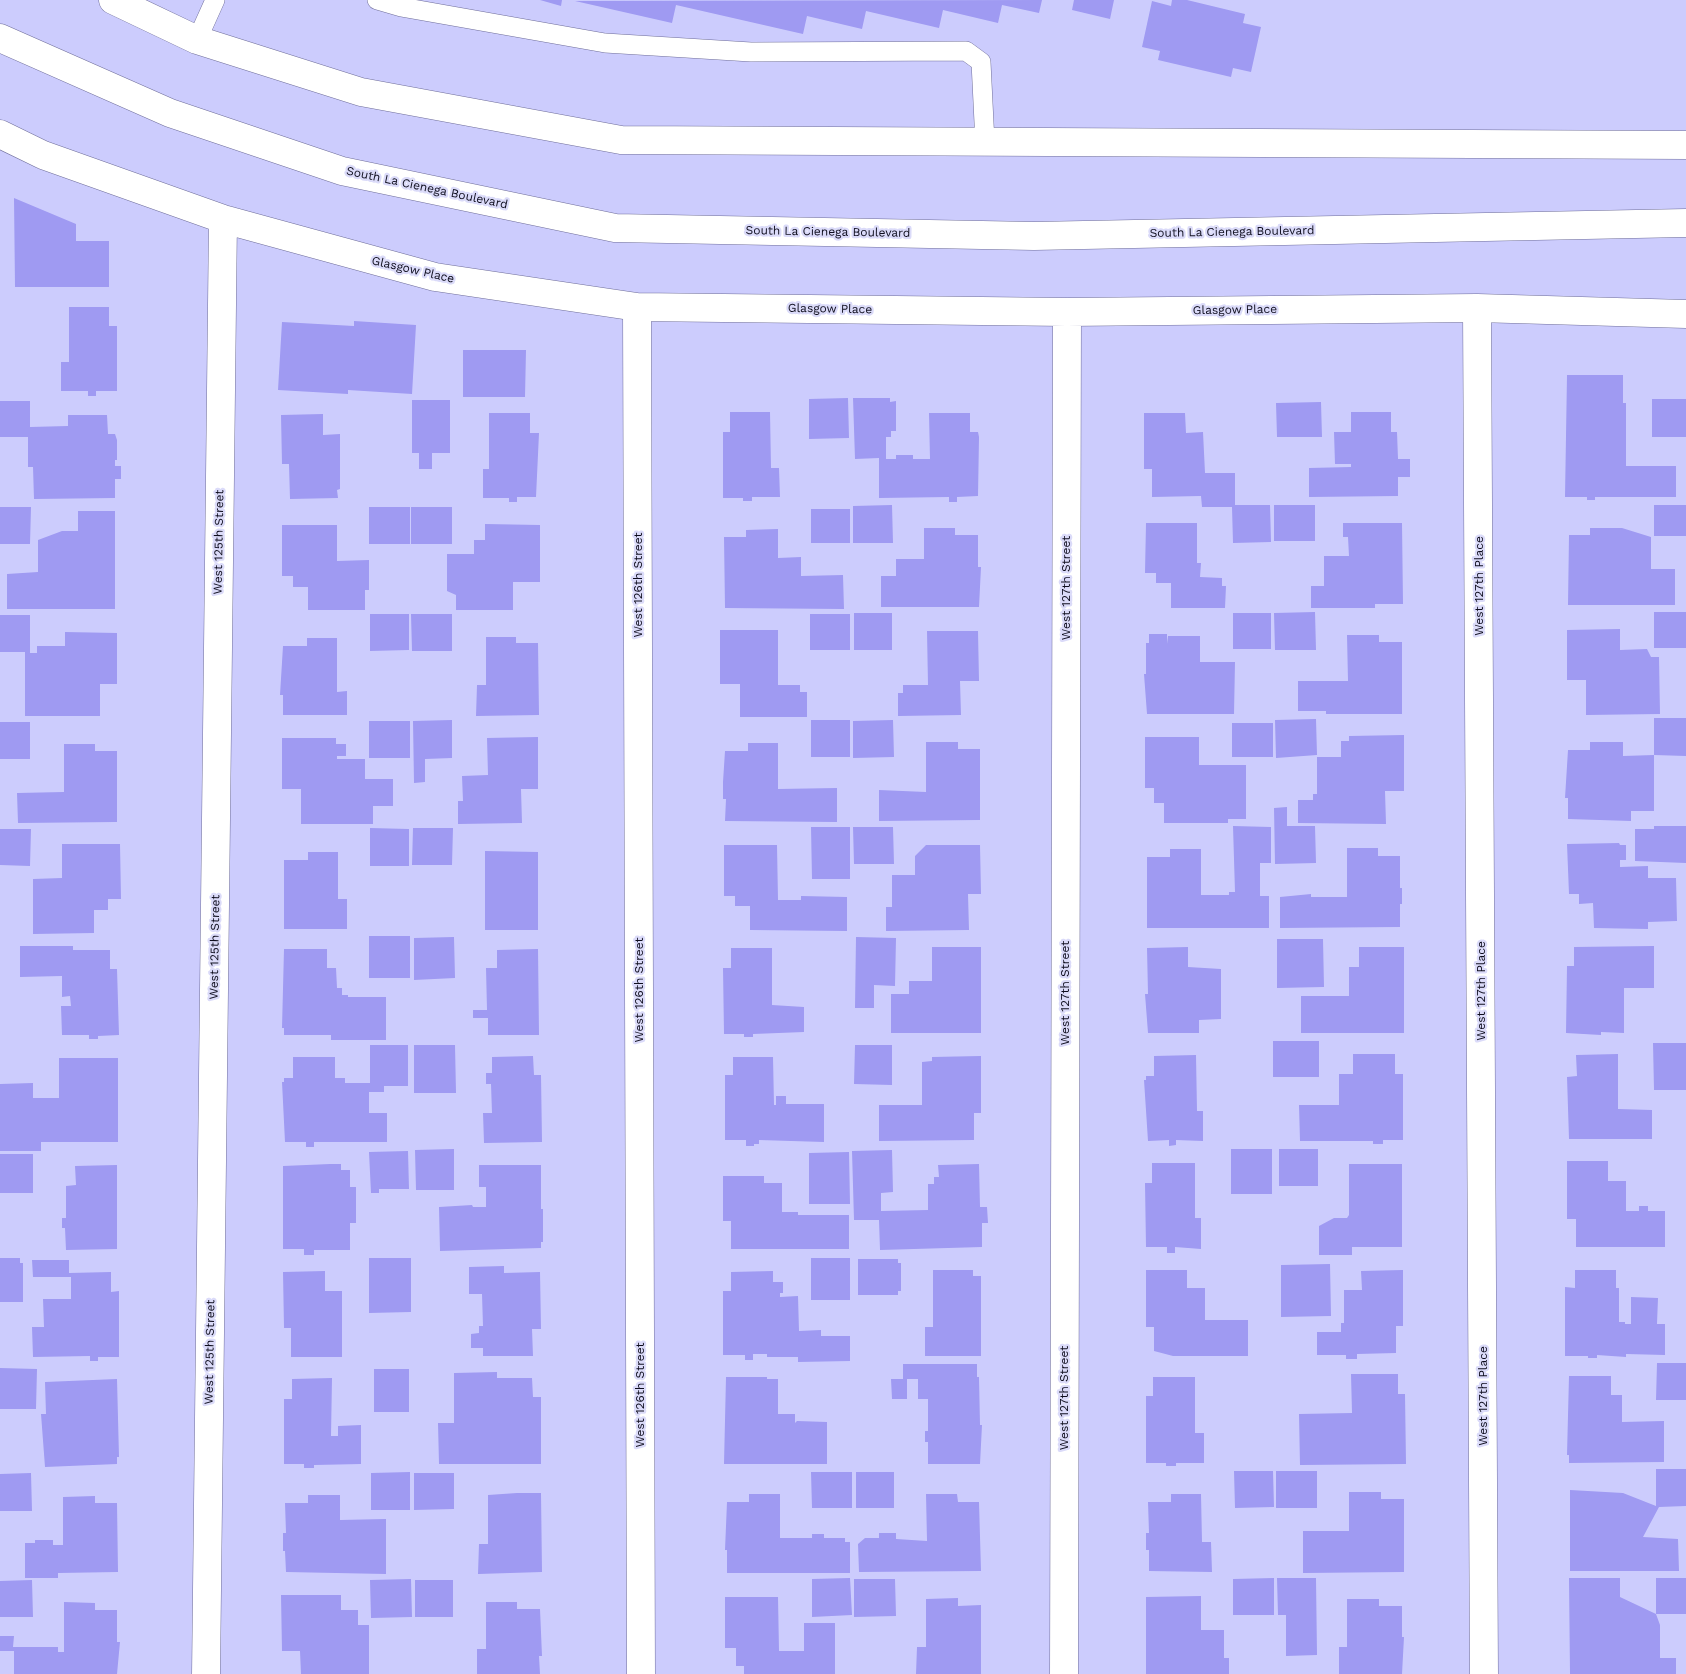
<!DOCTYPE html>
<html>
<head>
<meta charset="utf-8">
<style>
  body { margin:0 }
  canvas { display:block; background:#ccccfd }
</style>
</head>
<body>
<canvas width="1686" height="1674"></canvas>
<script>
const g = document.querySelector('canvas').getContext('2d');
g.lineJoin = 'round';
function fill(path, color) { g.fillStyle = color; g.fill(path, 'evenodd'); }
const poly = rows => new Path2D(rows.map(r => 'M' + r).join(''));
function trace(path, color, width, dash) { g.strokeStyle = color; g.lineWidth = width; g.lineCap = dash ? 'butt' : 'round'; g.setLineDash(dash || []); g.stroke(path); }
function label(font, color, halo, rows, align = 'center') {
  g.font = font + ' "Work Sans",sans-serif'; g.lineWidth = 4.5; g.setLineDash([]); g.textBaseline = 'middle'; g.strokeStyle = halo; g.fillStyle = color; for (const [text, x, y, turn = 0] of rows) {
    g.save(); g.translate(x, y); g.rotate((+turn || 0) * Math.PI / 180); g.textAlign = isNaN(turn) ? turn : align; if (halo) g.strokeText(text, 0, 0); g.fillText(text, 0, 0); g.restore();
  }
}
fill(poly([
  [540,0,562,0,561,6],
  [1042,0,1039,13,1002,5,998,23,943,10,939,28,866,11,862,29,807,16,803,34,676,5,672,23,575,1],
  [1074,0,1114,0,1110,19,1072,10],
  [1172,0,1187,0,1245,14,1243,23,1261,27,1251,72,1233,68,1231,77,1158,60,1160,51,1142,47,1152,1,1171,6],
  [14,198,76,224,76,241,109,241,109,287,15,287],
  [69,307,109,307,109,326,117,326,117,391,96,391,96,396,88,396,88,391,61,391,61,362,69,362],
  [354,321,416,325,412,394,348,390,348,394,278,390,282,322,354,326],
  [463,350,526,350,525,397,463,397],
  [1567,375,1623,375,1623,403,1626,403,1626,466,1676,466,1676,497,1595,497,1595,500,1587,500,1587,497,1565,497],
  [848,398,849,438,809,439,809,399],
  [853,398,890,398,890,402,896,401,896,431,891,431,891,437,886,437,886,459,896,459,896,455,913,455,913,459,930,459,929,413,970,413,970,432,978,432,979,437,978,496,957,497,957,502,949,502,949,497,879,498,879,458,855,459],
  [1652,399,1686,399,1686,437,1652,437],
  [412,400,450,400,450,453,432,453,432,469,419,469,419,453,412,453],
  [0,401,30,401,30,427,68,426,68,415,107,415,108,434,115,434,117,440,117,460,115,460,115,466,121,466,121,479,115,479,115,498,34,499,33,467,28,467,28,437,0,437],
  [1321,402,1322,437,1277,437,1276,403],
  [730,412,770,412,771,468,779,468,780,497,752,497,752,501,743,501,743,498,723,498,723,432,730,432],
  [1351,412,1391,412,1391,432,1397,432,1398,459,1410,459,1410,477,1398,477,1398,496,1309,497,1309,468,1351,467,1351,464,1335,464,1334,432,1351,432],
  [489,413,530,413,530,433,539,433,536,497,517,497,517,502,509,502,509,498,483,498,483,469,489,469],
  [1144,413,1185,413,1186,433,1203,432,1205,473,1235,473,1235,505,1270,505,1271,542,1233,543,1232,507,1202,507,1201,496,1152,497,1152,469,1144,469],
  [323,414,323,435,340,434,340,489,337,490,338,498,290,499,289,464,282,464,281,415],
  [892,505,893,543,853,543,853,506],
  [1274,505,1315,505,1315,541,1274,541],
  [1654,505,1686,505,1686,536,1654,536],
  [0,507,31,507,30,544,0,544],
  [369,507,410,507,410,544,369,544],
  [411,507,452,507,452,544,411,544],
  [811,509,850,509,850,543,811,543],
  [78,511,115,511,115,609,7,609,7,574,38,572,38,540,62,531,78,531],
  [1146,523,1197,523,1197,563,1201,563,1200,577,1222,578,1222,586,1226,586,1225,608,1171,608,1171,583,1156,583,1156,573,1145,573],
  [1343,523,1402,523,1403,604,1375,604,1375,608,1311,608,1311,586,1324,586,1324,556,1349,556,1348,537,1343,537],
  [485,524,540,525,540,582,513,582,513,610,456,610,456,595,447,591,447,554,474,554,474,540,485,540],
  [282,525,337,525,337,561,369,560,369,590,365,590,365,610,308,610,308,587,293,587,293,576,282,576],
  [924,528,955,528,955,535,978,535,978,567,981,567,979,607,881,607,881,576,896,576,896,559,924,559],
  [1590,528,1622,528,1651,537,1651,569,1675,569,1675,605,1568,605,1569,535,1590,535],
  [778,529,778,558,801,557,801,576,843,575,844,609,725,608,724,537,746,537,746,530],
  [1315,612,1316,650,1275,650,1274,613],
  [1654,612,1686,612,1686,648,1654,648],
  [854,613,892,613,892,650,854,650],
  [1233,613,1271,613,1271,649,1233,649],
  [370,614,409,614,409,650,370,651],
  [411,614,452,614,452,651,412,651],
  [810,614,850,614,850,650,810,650],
  [0,615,30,615,30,653,37,653,37,646,65,646,65,632,117,633,117,684,100,684,100,716,25,716,25,652,0,652],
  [1620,629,1620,650,1647,649,1651,657,1659,657,1660,714,1586,715,1586,680,1567,680,1567,630],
  [720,630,778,630,778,685,800,685,800,692,807,692,807,717,740,717,740,684,720,684],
  [927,631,978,631,979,681,960,681,961,715,898,716,898,693,903,693,903,685,928,685],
  [1149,634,1167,634,1167,644,1168,636,1200,636,1200,662,1235,662,1234,714,1147,714,1144,674,1146,674,1146,643,1149,643],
  [1347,635,1379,635,1379,642,1402,642,1402,714,1326,714,1326,711,1298,711,1298,681,1348,681],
  [486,637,516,637,516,643,538,643,539,715,476,716,477,685,486,685],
  [307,638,337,638,337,692,347,691,347,715,283,715,283,695,280,695,283,646,307,646],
  [1654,718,1686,718,1686,756,1654,755],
  [1316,719,1317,755,1276,758,1275,720],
  [452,720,452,758,425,759,425,782,414,783,413,721],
  [811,720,850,720,850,757,811,757],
  [893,720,894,757,853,758,853,721],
  [369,721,410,721,410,758,369,758],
  [0,722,30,722,30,759,0,759],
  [1232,723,1273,723,1273,757,1232,757],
  [1404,735,1404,791,1385,791,1386,824,1298,823,1298,800,1313,800,1313,794,1317,794,1317,757,1341,757,1341,741,1349,741,1349,736],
  [538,737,538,789,521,789,522,823,458,824,458,801,463,801,462,776,488,775,487,738],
  [1145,737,1199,737,1199,765,1246,765,1246,819,1228,819,1228,823,1164,823,1164,803,1154,803,1154,788,1145,788],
  [282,738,336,738,336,744,346,744,346,756,337,756,337,759,365,759,365,779,393,779,393,806,373,806,373,824,301,824,301,789,282,789],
  [926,742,958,742,958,749,980,749,980,820,879,821,879,790,926,792],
  [1590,742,1623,742,1623,756,1654,755,1654,811,1631,811,1631,821,1568,819,1568,798,1565,798,1568,750,1590,750],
  [748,743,778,743,778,789,837,788,837,822,725,821,726,799,723,799,723,782,725,751,748,751],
  [64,744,95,744,95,751,117,751,117,822,18,823,17,793,64,792],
  [1287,807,1287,826,1315,826,1316,863,1275,864,1274,808],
  [1233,826,1271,827,1271,863,1260,863,1260,896,1269,896,1269,928,1147,928,1147,857,1170,857,1170,849,1201,849,1201,895,1229,895,1229,892,1235,892],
  [1654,826,1686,826,1686,863,1635,861,1635,829,1654,829],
  [811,827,850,827,850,879,812,879],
  [853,827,893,827,894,864,854,864],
  [370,828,409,829,409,866,370,866],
  [413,828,453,828,452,865,412,865],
  [0,829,31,829,30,866,0,865],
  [1619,843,1620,845,1626,845,1626,860,1620,860,1620,867,1648,866,1648,878,1676,878,1677,921,1648,922,1648,929,1594,928,1593,903,1579,904,1579,894,1569,894,1567,844],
  [62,844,120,844,121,899,108,899,108,910,94,910,94,933,33,934,33,879,62,878],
  [724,845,777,845,778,900,801,900,801,896,847,897,847,931,750,930,750,906,735,906,735,896,724,896],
  [926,845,980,845,981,894,968,894,969,930,886,931,886,907,892,907,892,875,915,875,915,856],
  [1347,848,1378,848,1378,856,1400,856,1400,888,1402,888,1402,904,1400,904,1400,927,1280,928,1280,897,1311,894,1311,897,1347,897],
  [485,851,538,852,538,930,485,930],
  [308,852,338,852,338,899,347,899,347,929,284,929,284,860,308,860],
  [369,936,410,936,410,978,369,978],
  [454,937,455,978,414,980,414,938],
  [856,937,896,938,895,986,874,985,874,1008,855,1008],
  [1277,939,1323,939,1324,987,1277,988],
  [20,946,73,946,73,950,110,950,110,969,117,969,119,1035,98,1036,98,1039,89,1039,89,1035,62,1035,61,1006,71,1006,70,996,62,997,62,976,20,977],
  [1654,946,1654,988,1624,988,1624,1033,1601,1032,1601,1035,1566,1033,1567,966,1574,966,1574,947],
  [932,947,981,947,981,1033,891,1033,891,994,909,994,909,981,932,981],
  [1188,947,1188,967,1221,969,1221,1019,1199,1020,1199,1033,1148,1033,1145,994,1148,994,1147,948],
  [1359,947,1404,947,1404,1033,1301,1033,1301,996,1349,996,1349,967,1359,967],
  [731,948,772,948,772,1005,804,1007,804,1032,753,1034,753,1037,744,1037,744,1034,724,1034,723,968,731,968],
  [284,949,327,949,327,968,336,968,337,988,342,988,342,995,348,995,348,997,386,997,386,1040,331,1040,331,1035,284,1035,284,1028,282,1028],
  [538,949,539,1035,488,1035,488,1018,473,1018,473,1010,487,1010,486,968,497,968,497,950],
  [1273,1041,1319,1041,1319,1077,1273,1077],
  [1653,1043,1686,1043,1686,1090,1654,1090],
  [370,1045,408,1045,408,1086,384,1086,384,1092,369,1092,369,1113,387,1113,387,1142,314,1142,314,1147,306,1147,306,1142,285,1142,282,1082,284,1082,284,1078,293,1078,293,1057,335,1057,335,1078,345,1078,345,1083,370,1083],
  [414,1045,455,1045,456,1093,414,1093],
  [855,1045,892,1045,892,1085,854,1084],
  [1353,1054,1395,1054,1395,1074,1403,1074,1403,1140,1383,1140,1383,1144,1373,1144,1373,1141,1300,1141,1299,1105,1339,1105,1339,1074,1353,1074],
  [1618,1054,1618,1109,1652,1110,1652,1139,1569,1139,1567,1077,1577,1076,1576,1055],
  [1196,1055,1197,1111,1203,1111,1203,1141,1176,1140,1176,1145,1169,1146,1169,1140,1148,1141,1144,1080,1146,1080,1146,1076,1154,1076,1154,1056],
  [533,1056,534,1075,541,1075,542,1142,484,1143,483,1113,492,1113,491,1084,486,1084,486,1073,492,1073,492,1057],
  [981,1056,981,1113,974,1113,974,1140,879,1141,879,1105,922,1105,922,1062,932,1061,932,1057],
  [733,1057,773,1057,774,1105,776,1105,776,1096,786,1096,786,1104,824,1104,824,1142,759,1140,759,1144,754,1144,754,1146,746,1146,746,1140,725,1140,725,1075,733,1075],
  [59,1058,118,1058,118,1142,41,1142,41,1151,0,1151,0,1084,33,1083,33,1098,59,1098],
  [454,1149,454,1190,416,1190,415,1150],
  [1231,1149,1272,1149,1272,1194,1231,1194],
  [1279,1149,1318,1149,1318,1186,1279,1186],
  [892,1150,893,1192,881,1193,881,1211,928,1210,928,1184,934,1184,934,1177,939,1177,938,1165,979,1164,980,1207,987,1207,988,1223,982,1223,982,1247,880,1250,879,1220,854,1220,852,1151],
  [408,1151,409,1189,379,1189,379,1193,371,1193,369,1152],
  [849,1152,850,1204,809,1204,809,1153],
  [0,1154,33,1154,33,1193,0,1193],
  [1567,1161,1608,1161,1608,1181,1626,1181,1626,1211,1639,1211,1639,1206,1648,1206,1648,1211,1665,1211,1665,1247,1576,1247,1576,1219,1567,1219],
  [1152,1163,1195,1163,1195,1218,1201,1218,1201,1249,1175,1247,1175,1253,1167,1253,1167,1247,1146,1247,1145,1183,1152,1183],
  [330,1164,341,1164,341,1170,350,1170,350,1187,356,1187,356,1223,350,1223,350,1250,314,1250,314,1255,304,1255,304,1249,283,1249,283,1166],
  [1349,1164,1402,1164,1402,1247,1352,1247,1352,1255,1319,1255,1319,1226,1334,1218,1347,1218,1349,1215],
  [117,1165,117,1249,66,1250,65,1228,62,1228,62,1218,66,1218,66,1186,76,1185,75,1166],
  [479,1165,541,1165,541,1209,543,1209,543,1242,541,1242,541,1248,440,1251,439,1207,472,1205,473,1207,486,1207,486,1187,479,1187],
  [723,1176,764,1176,764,1183,782,1183,782,1212,798,1212,798,1215,849,1215,849,1249,731,1249,731,1221,723,1221],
  [0,1258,20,1258,20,1263,23,1263,23,1302,0,1302],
  [369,1258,411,1258,411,1312,369,1313],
  [811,1258,850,1258,850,1300,811,1300],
  [858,1259,898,1259,898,1263,901,1263,901,1291,898,1291,898,1295,858,1295],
  [32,1260,69,1260,69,1273,111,1272,111,1292,119,1291,119,1357,98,1357,98,1361,90,1361,90,1356,33,1357,32,1327,44,1327,43,1299,71,1299,71,1277,33,1277],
  [1330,1264,1331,1316,1281,1317,1281,1265],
  [504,1266,504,1273,540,1272,541,1329,532,1329,533,1356,483,1356,483,1348,471,1348,471,1334,479,1333,479,1326,483,1326,482,1294,469,1294,469,1267],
  [933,1270,973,1270,973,1276,981,1276,981,1356,925,1356,925,1327,933,1327],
  [1146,1270,1187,1270,1187,1288,1205,1288,1205,1320,1248,1320,1248,1356,1173,1356,1154,1351,1154,1327,1146,1327],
  [1403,1270,1403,1326,1396,1326,1396,1353,1357,1354,1357,1359,1346,1359,1346,1355,1317,1355,1317,1332,1341,1332,1341,1323,1344,1323,1344,1290,1362,1290,1361,1271],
  [1575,1270,1616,1270,1616,1288,1619,1288,1619,1322,1625,1322,1625,1324,1631,1324,1631,1297,1658,1298,1657,1324,1665,1324,1665,1355,1626,1354,1626,1357,1597,1355,1597,1358,1588,1358,1588,1356,1565,1356,1565,1287,1575,1288],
  [325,1271,325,1291,342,1291,342,1357,291,1357,291,1328,284,1328,283,1272],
  [773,1271,773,1282,783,1282,783,1293,780,1293,780,1297,798,1296,799,1331,821,1330,821,1336,850,1336,850,1361,798,1362,798,1357,767,1357,767,1354,753,1354,753,1360,745,1360,745,1355,723,1355,723,1291,731,1291,731,1272],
  [1657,1363,1686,1363,1686,1400,1656,1400],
  [903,1364,977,1364,977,1377,979,1377,980,1425,982,1425,980,1464,928,1464,928,1442,925,1442,925,1431,928,1431,928,1399,918,1399,918,1379,907,1379,907,1399,892,1399,891,1379,903,1379],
  [0,1368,37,1369,36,1409,0,1409],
  [374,1369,409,1369,409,1412,374,1412],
  [497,1372,497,1378,532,1378,533,1397,541,1397,541,1464,439,1464,438,1423,454,1423,454,1373],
  [1351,1374,1398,1374,1398,1394,1405,1394,1406,1464,1300,1465,1299,1414,1352,1413],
  [1569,1376,1611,1376,1611,1395,1622,1395,1622,1422,1664,1421,1664,1462,1569,1463,1569,1455,1567,1455],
  [726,1377,767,1377,767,1379,778,1379,778,1414,795,1414,795,1423,797,1421,827,1422,827,1464,724,1464],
  [1153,1377,1195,1377,1195,1433,1204,1433,1204,1463,1176,1463,1176,1466,1166,1466,1166,1463,1146,1463,1146,1396,1153,1396],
  [332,1378,331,1436,338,1436,338,1426,361,1425,361,1464,314,1465,314,1468,304,1468,304,1464,284,1464,284,1399,292,1399,292,1379],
  [117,1379,119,1457,117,1457,117,1464,45,1467,41,1414,46,1414,45,1382],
  [1656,1469,1686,1469,1686,1506,1659,1507,1643,1537,1678,1539,1679,1571,1570,1571,1570,1490,1623,1493,1656,1506],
  [1234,1471,1273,1471,1274,1507,1235,1508],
  [1276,1471,1317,1471,1317,1508,1276,1508],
  [410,1472,410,1510,371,1510,371,1473],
  [811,1472,852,1472,852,1508,812,1508],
  [856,1472,894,1472,894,1508,856,1508],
  [31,1473,32,1511,0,1511,0,1474],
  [414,1473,454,1473,454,1509,414,1510],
  [1349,1492,1381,1492,1381,1499,1404,1499,1404,1572,1303,1573,1303,1531,1349,1531],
  [517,1493,541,1493,542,1572,478,1574,479,1544,488,1544,488,1495],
  [749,1494,780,1494,780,1538,812,1538,812,1534,824,1534,824,1538,845,1538,845,1542,850,1542,850,1573,727,1573,727,1550,725,1550,727,1502,749,1502],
  [926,1494,957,1494,958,1502,979,1502,981,1571,859,1572,858,1544,865,1538,879,1538,879,1533,896,1533,896,1539,927,1541],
  [1171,1494,1201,1494,1202,1542,1211,1542,1212,1572,1149,1571,1149,1550,1146,1550,1146,1533,1149,1533,1148,1502,1171,1502],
  [308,1495,340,1495,340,1520,386,1519,386,1574,286,1572,285,1551,283,1551,283,1533,286,1533,285,1503,308,1503],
  [95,1496,95,1503,117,1503,118,1572,58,1573,58,1578,25,1578,25,1543,35,1543,35,1540,53,1540,53,1545,63,1545,63,1497],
  [850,1578,852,1615,812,1617,812,1579],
  [1274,1578,1274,1615,1233,1615,1233,1579],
  [1277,1578,1316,1578,1317,1655,1286,1656,1286,1615,1278,1615],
  [1569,1578,1620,1578,1620,1597,1656,1614,1660,1625,1660,1658,1676,1658,1676,1674,1570,1674],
  [1656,1578,1686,1578,1686,1614,1656,1614],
  [411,1579,412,1617,371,1618,370,1580],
  [854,1579,895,1579,896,1616,854,1617],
  [32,1580,33,1617,0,1617,0,1581],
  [415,1580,453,1580,453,1617,415,1617],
  [281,1595,341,1595,341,1610,358,1610,358,1625,369,1625,369,1674,301,1674,300,1651,282,1651],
  [1201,1596,1201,1630,1224,1630,1224,1658,1229,1658,1229,1674,1146,1674,1146,1597],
  [725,1597,778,1597,779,1651,804,1651,804,1623,835,1623,835,1674,744,1674,744,1666,736,1666,736,1648,725,1648],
  [958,1598,958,1606,981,1605,981,1674,916,1674,917,1647,926,1647,926,1599],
  [1347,1599,1379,1599,1379,1606,1402,1606,1402,1637,1404,1637,1402,1674,1339,1674,1339,1647,1347,1647],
  [64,1602,95,1603,95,1610,117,1610,117,1642,120,1642,117,1674,14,1674,14,1651,0,1651,0,1636,14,1636,13,1647,58,1647,58,1652,64,1652],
  [486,1602,517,1602,517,1609,540,1609,542,1656,539,1656,540,1674,477,1674,477,1649,486,1649]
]), '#9f9af2');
const lane = poly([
  [377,0,401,7,605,43,751,52,966,51,981,62,985,143],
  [197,40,215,0]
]);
const street = poly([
  [0,134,43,155,223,219,435,277,637,307,1067,312,1477,308,1686,314],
  [637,307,641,1674],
  [1477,308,1484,1674],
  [206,1674,223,219],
  [1064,1674,1067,312]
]);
const primary = poly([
  [113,0,197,40,361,92,621,140,1686,145],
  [0,38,170,113,342,171,615,228,1034,236,1686,223]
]);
trace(lane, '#6f6e9a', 20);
trace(street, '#6f6e9a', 29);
trace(primary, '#6f6e9a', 29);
trace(lane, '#fff', 19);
trace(street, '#fff', 28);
trace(primary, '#fff', 28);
label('12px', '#0e0d1d', '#dbdbf9', [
  ["South La Cienega Boulevard",427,188,12],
  ["South La Cienega Boulevard",828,232,1],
  ["South La Cienega Boulevard",1232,232,-1],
  ["Glasgow Place",413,270,13],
  ["Glasgow Place",830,309,1],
  ["Glasgow Place",1235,310,-1],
  ["West 125th Street",219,542,-89],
  ["West 126th Street",638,585,-90],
  ["West 127th Place",1479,586,-90],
  ["West 127th Street",1066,588,-90],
  ["West 125th Street",215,947,-89],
  ["West 126th Street",639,990,-90],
  ["West 127th Place",1481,991,-90],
  ["West 127th Street",1065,993,-90],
  ["West 125th Street",210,1352,-89],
  ["West 126th Street",640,1395,-90],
  ["West 127th Place",1483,1396,-90],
  ["West 127th Street",1064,1398,-90]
]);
</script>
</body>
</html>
